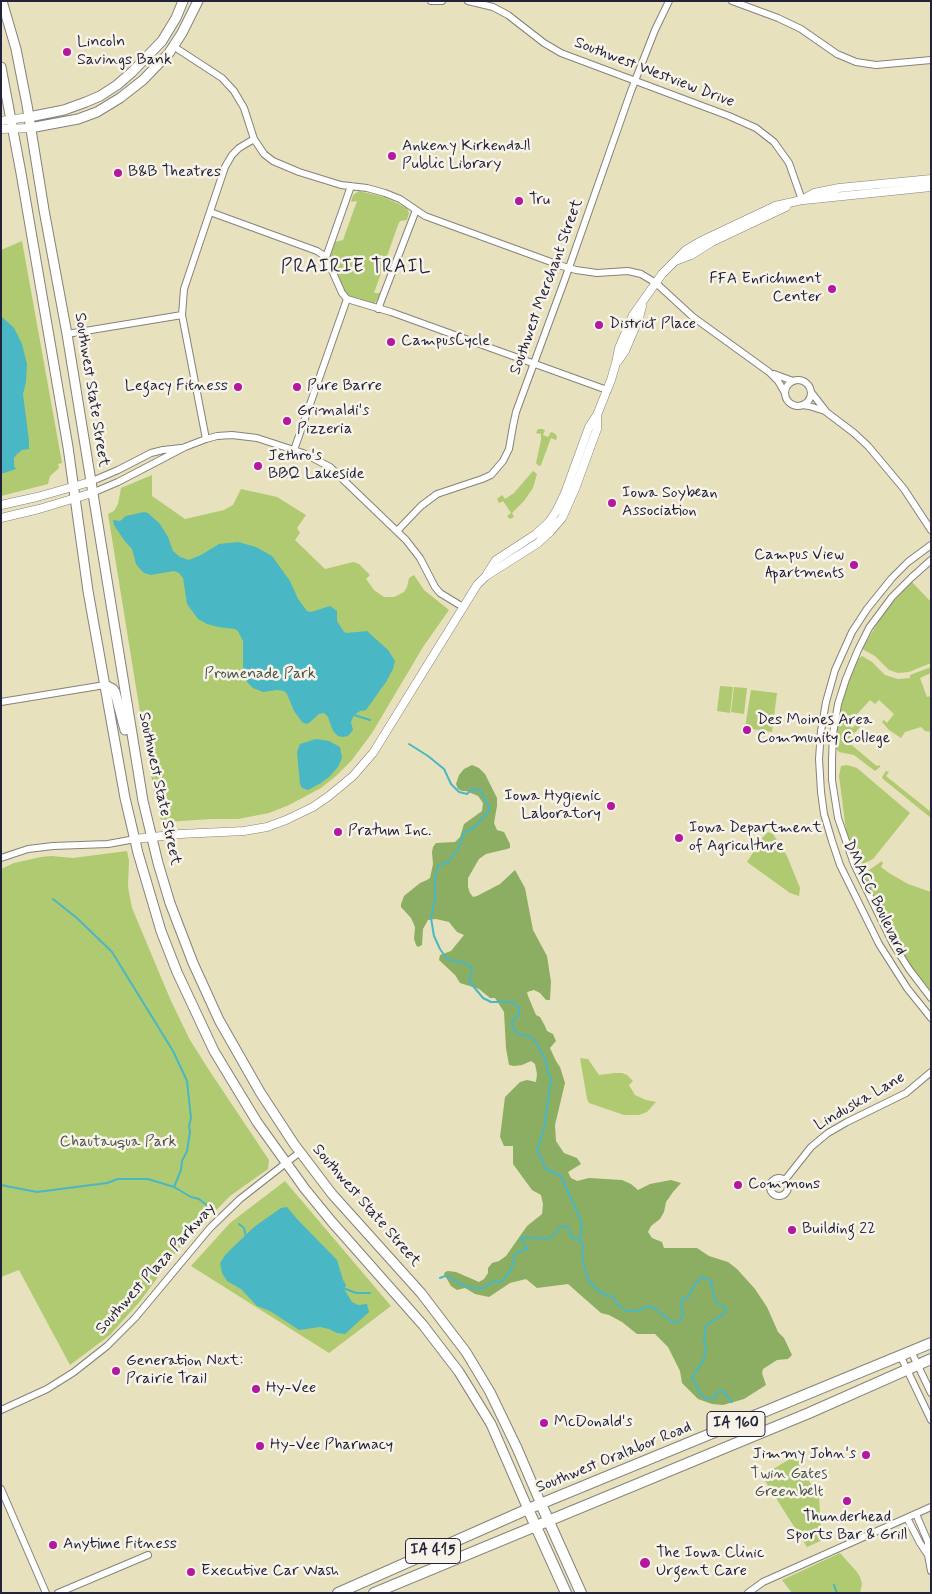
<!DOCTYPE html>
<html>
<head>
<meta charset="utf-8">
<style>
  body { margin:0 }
  #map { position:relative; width:932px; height:1594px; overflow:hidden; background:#e8e1be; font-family:Mynerve,sans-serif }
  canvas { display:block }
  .frame { position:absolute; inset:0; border:2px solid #22223b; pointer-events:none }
</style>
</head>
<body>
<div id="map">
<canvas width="932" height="1594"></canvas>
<div class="frame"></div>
</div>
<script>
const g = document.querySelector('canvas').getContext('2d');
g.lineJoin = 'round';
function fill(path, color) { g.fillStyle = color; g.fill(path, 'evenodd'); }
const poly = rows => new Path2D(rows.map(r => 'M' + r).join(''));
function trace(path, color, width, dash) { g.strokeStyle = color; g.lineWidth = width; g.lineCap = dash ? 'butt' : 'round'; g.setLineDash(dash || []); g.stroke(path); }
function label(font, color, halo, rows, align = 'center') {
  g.font = font + ' Mynerve,sans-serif'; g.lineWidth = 5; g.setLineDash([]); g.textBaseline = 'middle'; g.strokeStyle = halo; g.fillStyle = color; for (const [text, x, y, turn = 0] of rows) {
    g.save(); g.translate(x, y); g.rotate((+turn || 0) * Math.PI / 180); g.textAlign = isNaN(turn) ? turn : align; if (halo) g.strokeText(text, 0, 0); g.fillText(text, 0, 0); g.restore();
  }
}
fill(poly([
  [359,191,384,197,407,208,409,213,407,220,400,221,398,225,374,293,380,293,379,297,374,304,371,304,358,298,350,297,346,294,329,259,335,242,343,240,357,201,351,202,353,195],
  [22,241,62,463,58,464,59,468,50,476,48,484,1,496,1,250],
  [538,429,542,429,545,430,543,435,548,437,551,432,554,433,557,436,556,440,551,438,541,465,539,466,536,463,541,440,541,434,536,433],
  [533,471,537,474,533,488,524,501,512,513,514,517,510,519,507,516,511,513,503,501,499,503,497,499,502,495,505,499,514,493],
  [152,475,152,496,185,519,224,510,233,505,241,489,277,497,306,515,297,528,300,533,295,540,325,569,353,562,359,564,370,575,366,579,374,590,384,597,394,597,404,592,407,587,409,578,414,575,424,590,449,610,423,647,372,733,352,760,336,776,321,788,289,805,269,813,238,819,211,819,167,822,161,820,160,817,155,797,140,712,108,514,114,511,118,504,121,488],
  [911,581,931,602,931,663,909,672,898,673,889,670,875,656,862,649,883,614],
  [862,656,872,662,885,675,898,679,910,678,910,675,931,667,931,673,920,678,927,697,931,696,931,732,925,731,921,727,905,732,901,738,889,730,882,722,884,720,887,723,894,714,879,700,875,704,870,700,848,724,852,728,858,723,860,724,861,726,847,741,873,763,877,766,880,765,880,767,875,771,854,755,839,752,835,747,837,730,843,698,857,659,858,659],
  [720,686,733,687,730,713,717,711],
  [734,687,747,688,744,714,731,712],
  [751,690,777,693,772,732,745,728],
  [847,765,857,768,910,813,873,859,863,864,859,863,856,860,847,838,839,776,841,766],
  [886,771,889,772,886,776,931,812,931,818,883,779,882,777],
  [768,832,773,834,787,856,800,888,799,896,790,893,747,862,763,837],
  [127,851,129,861,128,887,132,908,171,1001,190,1040,207,1067,269,1160,268,1169,230,1196,181,1246,141,1300,110,1335,70,1365,19,1270,1,1277,1,869,14,863,41,857,51,856,73,858],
  [882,861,883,863,881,867,889,873,908,884,931,892,931,992,909,963,892,935,865,880,864,875,865,873],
  [580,1058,588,1059,599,1075,615,1073,622,1073,627,1075,633,1081,629,1085,635,1095,646,1100,656,1102,647,1112,639,1115,624,1115,589,1103,587,1099],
  [285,1181,391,1306,329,1353,191,1266,230,1223],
  [796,1455,802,1469,819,1498,821,1526,827,1538,807,1547,762,1476],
  [840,1553,857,1572,860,1577,862,1584,860,1593,792,1593,782,1580]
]), '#afca70');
fill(poly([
  [472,765,479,768,485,774,497,798,497,806,494,823,497,830,504,832,510,844,510,848,507,849,486,854,479,859,468,878,468,887,470,893,473,897,477,896,500,884,515,870,525,888,533,930,547,956,551,982,550,1000,546,1000,540,993,534,990,527,992,528,996,536,1015,540,1017,545,1026,547,1031,553,1034,556,1041,550,1048,556,1061,560,1067,565,1083,555,1125,556,1141,564,1153,577,1158,581,1164,568,1172,571,1178,577,1181,589,1178,622,1180,631,1184,638,1190,650,1184,671,1180,681,1183,673,1192,666,1202,664,1212,660,1219,651,1226,648,1232,652,1238,662,1242,664,1248,697,1248,709,1256,728,1262,737,1269,755,1289,767,1307,778,1332,784,1338,792,1355,788,1359,777,1360,763,1369,762,1373,766,1385,744,1399,723,1405,712,1404,698,1399,682,1383,680,1371,668,1347,655,1334,637,1334,622,1322,609,1315,601,1313,568,1284,537,1288,526,1279,510,1283,489,1297,475,1294,465,1288,457,1290,451,1286,444,1274,445,1272,448,1271,456,1272,479,1282,484,1279,488,1273,488,1268,492,1263,499,1261,506,1256,527,1226,542,1214,543,1204,541,1195,532,1190,513,1164,513,1146,504,1146,500,1137,505,1097,520,1082,527,1080,536,1082,537,1074,535,1064,531,1061,522,1065,514,1066,509,1065,506,1048,504,1012,495,998,490,998,479,989,460,983,455,975,439,960,440,955,451,951,464,935,457,932,449,922,436,919,428,920,423,929,422,945,418,947,416,945,414,939,415,927,411,918,401,907,401,904,404,896,420,883,427,880,430,878,433,864,432,852,433,847,436,843,455,842,460,837,464,824,482,811,483,803,478,796,466,791,462,791,458,789,456,784,459,775,464,769]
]), '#8bae62');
fill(poly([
  [1,316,14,328,22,344,27,364,26,382,23,394,29,441,29,449,22,450,17,454,14,458,14,466,16,469,1,474],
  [144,512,148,513,160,524,168,537,173,551,180,557,189,560,201,555,219,544,238,542,256,547,272,556,290,581,298,599,307,611,311,612,330,606,337,611,337,621,344,632,347,633,367,631,388,650,395,661,393,669,386,682,366,710,360,711,354,715,351,722,353,730,348,736,342,737,338,736,333,731,328,717,324,713,319,714,309,723,306,724,302,722,294,711,287,694,284,691,277,690,263,692,253,688,247,682,243,670,243,641,238,631,235,629,218,627,207,624,198,619,187,604,183,578,179,573,174,571,151,575,144,573,140,569,136,564,132,549,124,540,114,525,113,520,120,521,126,516],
  [316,739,329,741,340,747,342,758,338,767,329,777,321,783,308,790,302,788,300,784,297,752,300,744],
  [287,1207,297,1219,337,1260,343,1280,346,1285,344,1289,352,1302,358,1305,367,1304,369,1312,345,1334,337,1333,329,1329,320,1327,299,1330,270,1311,257,1306,241,1289,227,1281,222,1273,220,1263,226,1254,254,1227,281,1208]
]), '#4ab7c4');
trace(poly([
  [354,715,370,720],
  [409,744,428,756,444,769,451,784,459,792,467,794,472,789,480,790,490,809,475,827,464,833,458,849,449,861,438,866,435,877,435,900,431,918,434,936,440,949,447,959,465,963,471,967,472,971,469,981,483,998,491,1002,513,1002,519,1008,519,1015,512,1021,512,1027,518,1034,528,1036,535,1041,546,1061,548,1073,551,1079,544,1129,537,1150,546,1169,561,1176,582,1223,580,1240,583,1245,582,1254,585,1271,589,1281,600,1292,608,1296,613,1296,616,1303,626,1311,635,1311,651,1306,672,1322,680,1321,683,1313,681,1305,682,1299,689,1296,695,1284,702,1277,711,1281,715,1299,717,1303,726,1308,725,1312,721,1316,706,1325,704,1340,706,1346,704,1359,692,1378,700,1393,706,1399,714,1398,717,1392,723,1391,732,1402],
  [53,899,78,919,112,952,173,1051,187,1081,191,1118,189,1126,190,1132,187,1151,182,1161,181,1170,174,1187],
  [1,1185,37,1192,107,1183,118,1179,148,1179,174,1187,191,1197,199,1199,208,1206],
  [239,1224,244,1228,246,1236],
  [440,1278,445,1276,450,1277,455,1281,465,1286,473,1288,484,1288,492,1282,501,1282,510,1271,513,1265,514,1256,518,1252,527,1249,521,1239,525,1237,548,1239,553,1236,560,1227,566,1226,570,1230,571,1237,580,1240],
  [343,1288,356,1293,370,1293],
  [834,1585,837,1593]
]), '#4ab7c4', 2);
const minor = poly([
  [431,1,442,1],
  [468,1,493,7,508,15,544,43,561,53,729,116,756,128,774,142,789,163,802,200],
  [732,1,778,18,801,29,837,54,856,62,876,65,931,60],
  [173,46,222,78,234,91,244,108,254,139,264,154,273,161,299,172,341,185,367,188,385,193,400,199,425,216,562,266,576,270,597,273,628,271,641,274,656,283,693,317,769,372,778,381,785,393],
  [210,212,317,251,326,257,342,293,347,299,391,312,607,390],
  [326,257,351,186],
  [378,309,416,210],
  [67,334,182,315],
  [774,374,793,381],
  '785 393a13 13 0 1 1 26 0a13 13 0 1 1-26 0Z',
  [811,392,825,410],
  [802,405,809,406,825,411,854,433,868,446,904,489,931,530],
  [206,439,182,315,184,289,225,167,232,155,239,148,254,139],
  [294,450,347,299],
  [90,482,118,470,151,453,163,450,181,448],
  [92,493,118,482,185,447,206,439,217,436,232,435,257,438,303,453,330,467,406,540,420,558,435,587,440,593,463,607],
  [397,531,421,506,437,494,482,479,491,475,503,461,509,449,513,426,516,412,565,279,631,91,655,30,669,1],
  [931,545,908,562,892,578,867,609,852,632,835,670,826,702,821,731,819,759,821,792,824,814,832,841,840,865,879,944,907,988,931,1018],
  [931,560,911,578,892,597,869,628,858,650,846,679,838,704,833,734,832,759,832,780,838,818,854,864,893,944,909,969,931,998],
  [1,702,105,685],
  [1,858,28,849,53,846,108,844,135,839],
  '770 1187a9 9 0 1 1 18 0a9 9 0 1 1-18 0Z',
  [785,1180,811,1147,828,1133,847,1122,906,1093,931,1072],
  [911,1351,931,1393],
  [900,1355,931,1420],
  [1,1410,47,1389,74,1372,107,1346,135,1318,210,1228,240,1199,300,1152],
  [1,1489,46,1593],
  [916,1514,928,1542,928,1555,931,1571],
  [907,1518,920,1543,928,1555],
  [58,1593,148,1555],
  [748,1593,763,1582,931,1507]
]);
const tertiary = poly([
  [1,121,29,117],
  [1,129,30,128],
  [804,200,931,187],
  [678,260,691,255,712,242,786,207],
  [618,361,625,351,639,318,642,306],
  [1,505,37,497,90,482],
  [1,518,39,509,92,493],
  [487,574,496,560,536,534,549,522,557,510,565,493,589,427,597,415,611,380,616,363,619,348,633,315,662,274,686,250,703,240,775,206,802,200,814,193,839,188,931,179],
  [135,839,180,834,244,831,267,827,286,820,313,807,329,796,353,776,373,753,477,585,486,576,538,543,550,532,562,518,575,489,597,429,597,415]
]);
const secondary = poly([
  [2,1,16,49,27,105,44,210,67,334,143,801,158,863,170,903,193,963,219,1020,260,1092,294,1144,332,1194,421,1293,466,1352,490,1392,517,1448,541,1504],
  [1,67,21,173,68,447,88,591,125,798,138,853,161,931,177,972,214,1051,257,1122,305,1189,332,1222,423,1325,459,1372,491,1424,528,1509],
  [29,117,64,110,86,102,100,96,117,85,132,72,162,41,176,18,183,1],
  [30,128,78,119,97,112,120,98,143,80,169,53,182,33,198,1],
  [105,685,113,689,115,692,125,730]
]);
const primary = poly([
  [541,1504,581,1593],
  [528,1509,566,1593],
  [338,1593,528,1509,931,1343],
  [374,1593,809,1413,931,1359]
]);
trace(minor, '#85827c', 8);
trace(tertiary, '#85827c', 9);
trace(secondary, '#85827c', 11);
trace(primary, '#85827c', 12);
trace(minor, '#fff', 6);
trace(tertiary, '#fff', 8);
trace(secondary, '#fff', 9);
trace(primary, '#fff', 10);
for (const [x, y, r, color] of [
  [67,52,5,"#b5179e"],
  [392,156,5,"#b5179e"],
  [118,173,5,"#b5179e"],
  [519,201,5,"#b5179e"],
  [832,289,5,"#b5179e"],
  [599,325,5,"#b5179e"],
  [391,342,5,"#b5179e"],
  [238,387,5,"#b5179e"],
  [297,387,5,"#b5179e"],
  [287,421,5,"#b5179e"],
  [258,466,5,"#b5179e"],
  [612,503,5,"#b5179e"],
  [854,565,5,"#b5179e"],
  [747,730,5,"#b5179e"],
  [611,806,5,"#b5179e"],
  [338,832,5,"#b5179e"],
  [679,838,5,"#b5179e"],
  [738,1185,5,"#b5179e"],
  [792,1230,5,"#b5179e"],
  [116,1371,5,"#b5179e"],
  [256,1389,5,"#b5179e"],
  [544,1423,5,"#b5179e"],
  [260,1446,5,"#b5179e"],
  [866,1455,5,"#b5179e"],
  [847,1501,5,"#b5179e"],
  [53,1545,5,"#b5179e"],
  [645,1563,6,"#b5179e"],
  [191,1572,5,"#b5179e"]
]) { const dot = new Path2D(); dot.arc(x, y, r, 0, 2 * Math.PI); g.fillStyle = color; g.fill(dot); trace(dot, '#f7f3e8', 2); }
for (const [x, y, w] of [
  [736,1424,58],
  [433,1551,55]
]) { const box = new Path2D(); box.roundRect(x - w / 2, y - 12.5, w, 25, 4); g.fillStyle = '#f7f3e8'; g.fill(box); trace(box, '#22223b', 1); }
label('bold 15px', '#22223b', null, [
  ["IA 160",736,1424],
  ["IA 415",433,1551]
]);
label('16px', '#22223b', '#f7f3e8', [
  ["Lincoln",77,43],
  ["Savings Bank",77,61],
  ["Ankeny Kirkendall",402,147],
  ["Public Library",402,165],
  ["B&B Theatres",128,173],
  ["Tru",529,201],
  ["FFA Enrichment",822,280,"right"],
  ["Center",822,298,"right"],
  ["District Place",609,325],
  ["CampusCycle",401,342],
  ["Legacy Fitness",228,387,"right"],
  ["Pure Barre",307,387],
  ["Grimaldi's",297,412],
  ["Pizzeria",297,430],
  ["Jethro's",268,457],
  ["BBQ Lakeside",268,475],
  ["Iowa Soybean",622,494],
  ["Association",622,512],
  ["Campus View",844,556,"right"],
  ["Apartments",844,574,"right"],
  ["Des Moines Area",757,721],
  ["Community College",757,739],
  ["Iowa Hygienic",601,797,"right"],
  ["Laboratory",601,815,"right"],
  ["Iowa Department",689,829],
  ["of Agriculture",689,847],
  ["Pratum Inc.",348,832],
  ["Commons",748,1185],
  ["Building 22",802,1230],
  ["Generation Next:",126,1362],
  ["Prairie Trail",126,1380],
  ["Hy-Vee",266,1389],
  ["McDonald's",554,1423],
  ["Hy-Vee Pharmacy",270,1446],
  ["Jimmy John's",856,1455,"right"],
  ["Thunderhead",847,1518,"center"],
  ["Sports Bar & Grill",847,1536,"center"],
  ["Anytime Fitness",63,1545],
  ["The Iowa Clinic",656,1554],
  ["Urgent Care",656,1572],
  ["Executive Car Wash",201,1572]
], 'left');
label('16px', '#22223b', '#f7f3e8', [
  ["Southwest Westview Drive",654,73,21],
  ["Southwest Merchant Street",547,287,-70],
  ["Southwest State Street",91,390,81],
  ["Southwest State Street",159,789,78],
  ["DMACC Boulevard",874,898,64],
  ["Linduska Lane",860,1102,-30],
  ["Southwest State Street",366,1206,49],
  ["Southwest Plaza Parkway",156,1269,-48],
  ["Southwest Oralabor Road",614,1458,-22]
]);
label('16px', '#4c544b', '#f7f3e8', [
  ["Promenade Park",260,675],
  ["Chautauqua Park",118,1143],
  ["Twin Gates",789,1475],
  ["Greenbelt",789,1493]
]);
g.letterSpacing = '1px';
label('19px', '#22223b', '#f7f3e8', [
  ["PRAIRIE TRAIL",356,268]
]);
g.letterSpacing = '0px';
</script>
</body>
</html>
